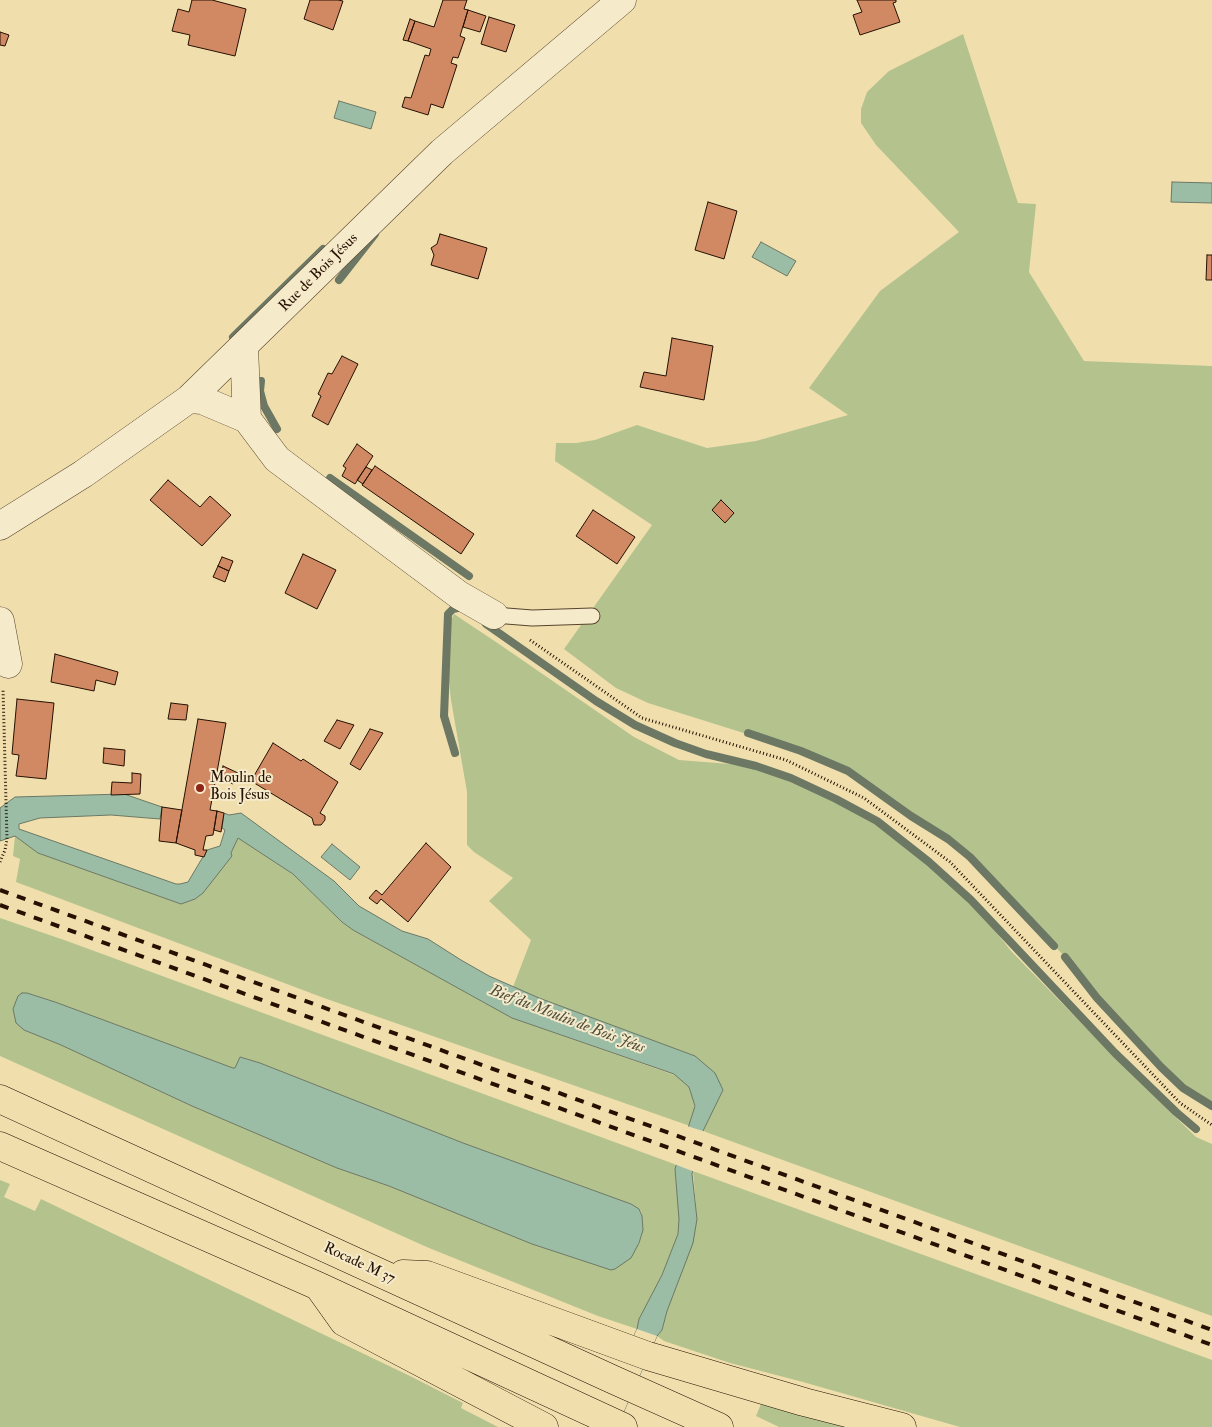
<!DOCTYPE html>
<html>
<head>
<meta charset="utf-8">
<style>
  body { margin:0 }
  canvas { display:block; background:#f0dfad }
</style>
</head>
<body>
<canvas width="1212" height="1427"></canvas>
<script>
const g = document.querySelector('canvas').getContext('2d');
g.lineJoin = 'round';
function fill(path, color) { g.fillStyle = color; g.fill(path, 'evenodd'); }
const poly = rows => new Path2D(rows.map(r => 'M' + r).join(''));
function trace(path, color, width, dash) { g.strokeStyle = color; g.lineWidth = width; g.lineCap = dash ? 'butt' : 'round'; g.setLineDash(dash || []); g.stroke(path); }
function label(font, color, halo, rows, align = 'center') {
  g.font = font + ' "IM FELL Double Pica",serif'; g.lineWidth = 4; g.setLineDash([]); g.textBaseline = 'middle'; g.strokeStyle = halo; g.fillStyle = color; for (const [text, x, y, turn = 0] of rows) {
    g.save(); g.translate(x, y); g.rotate((+turn || 0) * Math.PI / 180); g.textAlign = isNaN(turn) ? turn : align; if (halo) g.strokeText(text, 0, 0); g.fillText(text, 0, 0); g.restore();
  }
}
fill(poly([
  [963,34,1018,203,1036,204,1029,272,1084,361,1212,366,1212,1106,1183,1088,1161,1067,1097,998,1065,957,970,857,948,839,911,816,848,771,801,751,648,703,616,688,564,649,652,525,555,461,556,443,576,443,595,440,637,425,707,448,756,441,848,415,809,388,880,291,959,232,876,145,861,123,861,109,867,92,889,71],
  [454,614,499,644,634,737,679,760,756,766,791,778,836,799,877,821,929,862,971,900,1011,951,1131,1074,1196,1137,1212,1144,1212,1316,703,1131,723,1090,695,1056,539,998,513,987,531,940,489,901,513,878,474,852,467,845,467,792,451,700,446,655,449,624],
  [15,836,38,853,181,904,199,896,231,853,238,838,293,874,342,922,353,930,512,1018,680,1077,689,1087,694,1100,694,1110,690,1126,324,998,16,882,20,859,13,856],
  [0,918,67,941,677,1165,675,1170,679,1219,678,1234,662,1275,639,1319,637,1329,598,1316,429,1248,0,1056],
  [22,993,27,993,55,1002,233,1068,235,1068,240,1057,260,1063,463,1143,631,1204,641,1211,642,1216,643,1230,639,1244,611,1270,532,1244,389,1186,337,1168,192,1106,61,1045,24,1030],
  [693,1171,1212,1360,1212,1427,960,1427,803,1382,730,1363,664,1341,657,1336,662,1330,667,1311,697,1219],
  [0,1180,10,1184,4,1197,35,1211,41,1199,410,1376,463,1403,461,1408,498,1427,0,1427],
  [763,1399,861,1427,779,1427,756,1416]
]), '#b4c38e');
const water = poly([
  [339,101,376,112,371,129,334,118,339,101],
  [1172,182,1212,183,1212,203,1171,202,1172,182],
  [761,242,796,261,787,276,752,257,761,242],
  [124,794,162,807,160,819,111,815,40,818,19,824,19,829,176,884,180,884,188,882,207,850,220,846,225,830,222,828,224,813,229,815,241,813,334,881,359,906,402,931,428,939,461,960,489,976,539,998,695,1056,715,1073,723,1090,703,1131,692,1174,697,1219,693,1243,667,1311,662,1330,657,1336,617,1427,628,1349,637,1329,639,1319,662,1275,678,1234,679,1219,675,1169,695,1106,689,1087,674,1074,512,1018,353,930,342,922,293,874,238,838,231,853,232,856,203,893,195,899,181,904,38,853,15,836,0,841,0,808,15,797,124,794],
  [332,844,360,867,350,880,321,857,332,844],
  [22,993,27,993,55,1002,233,1068,235,1068,240,1057,260,1063,463,1143,631,1204,639,1209,642,1216,643,1230,639,1243,631,1258,615,1269,611,1270,532,1244,389,1186,337,1168,192,1106,61,1045,24,1030,16,1023,13,1009,18,996,22,993]
]);
fill(water, '#9bbda6');
trace(water, '#6c7864', 1);
fill(poly([
  [687,1126,706,1132,695,1172,674,1164],
  [637,1329,657,1336,617,1427,593,1427]
]), '#f0dfad');
trace(poly([
  [339,280,375,234],
  [233,337,323,249],
  [261,381,260,391,264,406,277,429],
  [330,478,469,576],
  [486,624,596,701,635,725,675,743,706,754,756,766,791,778,836,799,877,821,929,862,971,900,1115,1053,1176,1112,1196,1129],
  [748,733,801,751,848,771,911,816,948,839,970,857,1054,946],
  [455,753,444,716,448,614,453,609,462,607,464,609],
  [1065,957,1097,998,1161,1067,1183,1088,1212,1106]
]), '#6c7864', 8);
const building = poly([
  [192,0,212,0,246,9,235,56,188,45,190,35,172,31,178,9,189,12,192,0],
  [310,0,338,0,343,1,333,30,304,19,310,0],
  [443,0,467,0,464,9,468,10,460,36,465,38,458,58,453,57,451,63,457,65,443,108,431,104,428,115,402,107,405,97,411,98,425,55,429,56,431,49,408,41,415,21,434,27,443,0],
  [857,0,896,0,896,2,893,3,900,22,860,35,853,15,862,12,857,0],
  [468,10,486,16,480,32,463,27,468,10],
  [489,17,515,25,506,52,481,44,489,17],
  [410,19,415,21,408,41,403,40,410,19],
  [0,32,9,35,5,46,0,45,0,32],
  [708,202,737,211,724,259,695,250,708,202],
  [440,234,487,248,478,279,431,265,434,255,431,248,437,244,440,234],
  [1207,255,1212,255,1212,280,1206,280,1207,255],
  [672,338,713,346,704,400,640,387,644,372,666,376,672,338],
  [342,356,358,364,328,425,312,416,321,396,318,394,328,373,332,374,342,356],
  [357,444,373,456,355,484,342,476,346,468,343,466,357,444],
  [375,466,474,534,461,554,362,485,375,466],
  [366,467,372,470,363,484,357,480,366,467],
  [168,480,200,507,210,496,231,515,202,546,150,500,168,480],
  [721,500,734,513,725,523,712,510,721,500],
  [593,510,635,537,617,564,576,536,593,510],
  [303,554,336,570,317,609,285,593,303,554],
  [222,557,233,561,229,571,218,566,222,557],
  [218,566,229,571,225,582,213,577,218,566],
  [55,654,118,672,115,685,96,680,94,691,51,682,55,654],
  [17,699,54,703,46,779,16,776,19,755,12,754,17,699],
  [171,703,188,705,186,720,168,719,171,703],
  [198,719,226,723,210,810,217,811,213,835,206,836,203,850,207,850,204,857,195,855,195,850,176,843,198,719],
  [337,720,354,725,340,749,324,741,337,720],
  [370,729,383,733,360,770,350,764,370,729],
  [273,743,301,761,303,759,338,782,320,813,325,816,325,820,321,825,314,825,312,818,251,781,273,743],
  [104,748,125,750,124,766,103,763,104,748],
  [223,766,238,773,233,784,221,778,223,766],
  [132,773,141,774,140,794,111,795,112,782,132,783,132,773],
  [162,807,182,810,176,843,159,841,162,807],
  [217,811,224,813,221,832,214,830,217,811],
  [426,843,451,867,408,922,381,899,377,904,369,898,376,890,382,895,426,843]
]);
fill(building, '#d08962');
trace(building, '#251002', 1);
const service = poly([
  [494,615,532,618,592,616]
]);
const minor = poly([
  [244,347,247,419],
  [189,399,202,400,247,419,277,459,459,595,494,615],
  [0,526,83,474,189,399,442,152,622,0],
  [0,621,8,664]
]);
const trunk = poly([
  [0,1099,614,1380,719,1427],
  [0,1146,318,1286,623,1427],
  [403,1274,427,1275,648,1356,804,1402,902,1427],
  [319,1287,344,1322,544,1427]
]);
trace(service, '#58442d', 17);
trace(minor, '#58442d', 29);
trace(trunk, '#251002', 29);
trace(poly([
  [530,640,642,718,786,760,864,798,950,862,1180,1103,1212,1125],
  [0,862,5,850,7,839,3,689]
]), '#251002', 3, [1, 2.5]);
trace(service, '#f5eaca', 15);
trace(minor, '#f5eaca', 28);
trace(trunk, '#f0dfad', 28);
trace(poly([
  [0,890,1212,1330],
  [0,905,1212,1345]
]), '#251002', 4, [9, 9]);
for (const [x, y, r, color] of [
  [200,788,5,"#8f2418"]
]) { const dot = new Path2D(); dot.arc(x, y, r, 0, 2 * Math.PI); g.fillStyle = color; g.fill(dot); trace(dot, '#f5eaca', 2); }
label('15px', '#251002', '#f5eaca', [
  ["Rue de Bois Jésus",319,273,-45],
  ["Rocade M 37",359,1264,25]
]);
label('15px', '#251002', '#f5eaca', [
  ["Moulin de",210,779],
  ["Bois Jésus",210,796]
], 'left');
label('italic 16px', '#4e4d3b', '#f5eaca', [
  ["Bief du Moulin de Bois Jéus",567,1020,21]
]);
</script>
</body>
</html>
